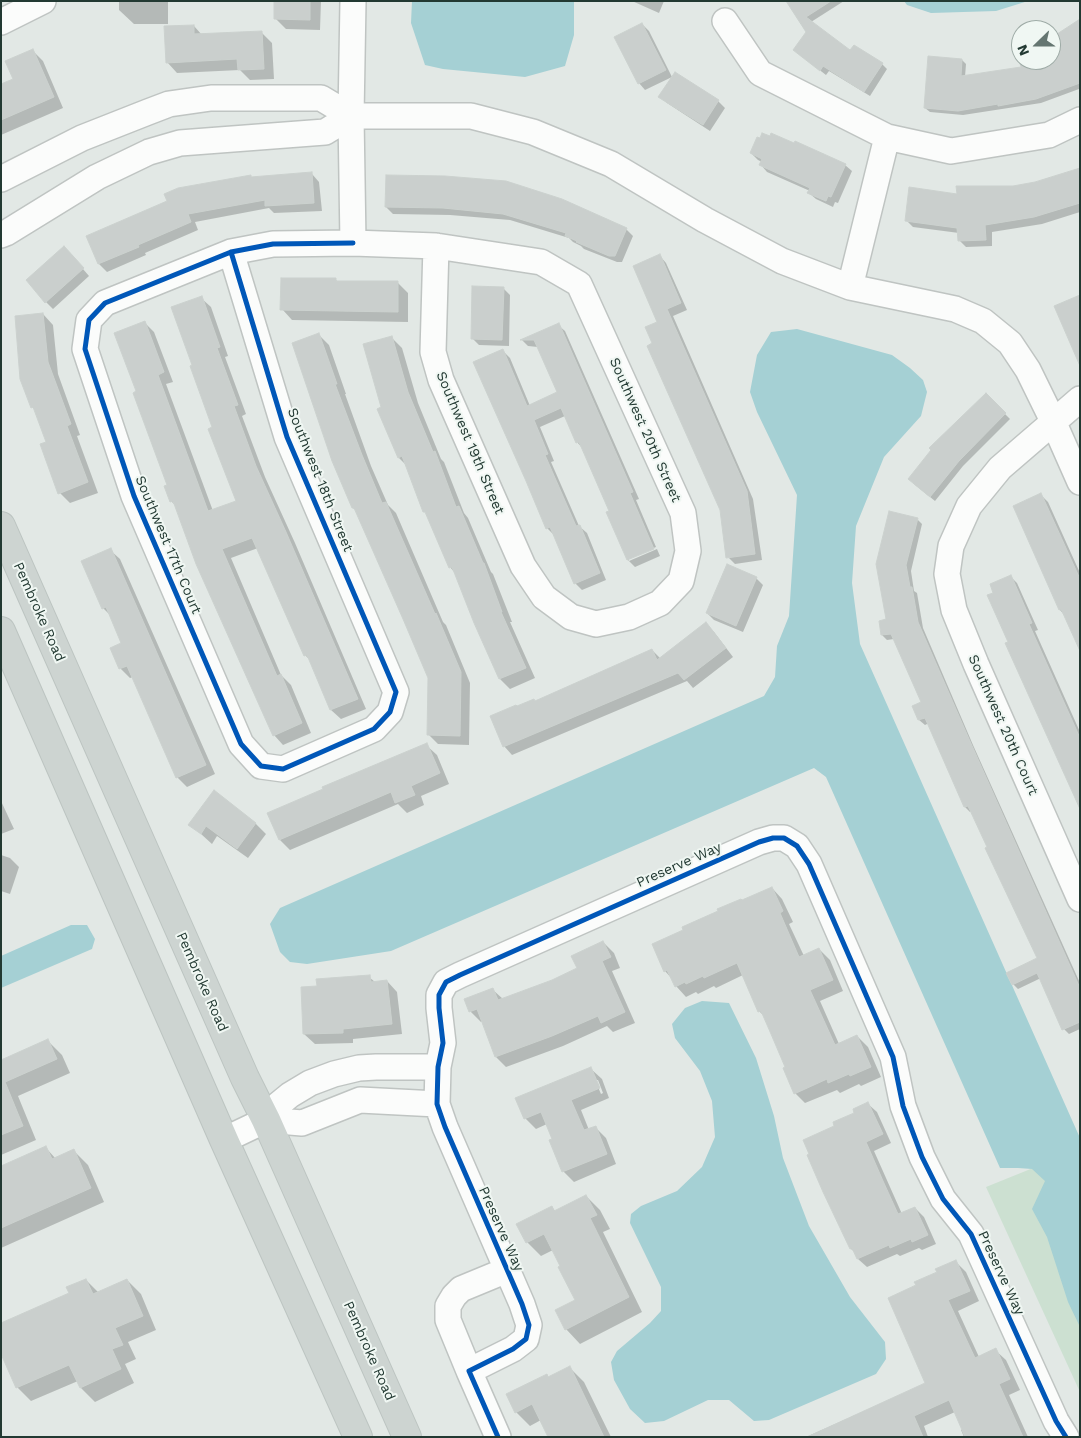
<!DOCTYPE html>
<html>
<head>
<meta charset="utf-8">
<style>
  body { margin:0 }
  #map { position:relative; width:1081px; height:1438px; overflow:hidden; background:#e2e8e5; font-family:"Work Sans",sans-serif }
  canvas { display:block }
  .frame { position:absolute; inset:0; border:2px solid #223932; pointer-events:none }
  .north { position:absolute; left:1011px; top:20px; width:50px; height:50px; box-sizing:border-box; background:#f0f7f3; border:1px solid #9eaba6; border-radius:50%; rotate:248deg; font-size:14px; font-weight:700; line-height:20px; text-align:center; color:#223932 }
  .north::after { content:''; display:block; margin:auto; width:18px; height:22px; background:#657671; clip-path:polygon(50% 0,100% 100%,50% 72%,0 100%) }
</style>
</head>
<body>
<div id="map">
<canvas width="1081" height="1438"></canvas>
<div class="frame"></div>
<div class="north">N</div>
</div>
<script>
const g = document.querySelector('canvas').getContext('2d');
g.lineJoin = 'round';
function fill(path, color) { g.fillStyle = color; g.fill(path, 'evenodd'); }
const poly = rows => new Path2D(rows.map(r => 'M' + r).join(''));
function trace(path, color, width, dash) { g.strokeStyle = color; g.lineWidth = width; g.lineCap = dash ? 'butt' : 'round'; g.setLineDash(dash || []); g.stroke(path); }
function label(font, color, halo, rows, align = 'center') {
  g.font = font + ' "Work Sans",sans-serif'; g.lineWidth = 4; g.setLineDash([]); g.textBaseline = 'middle'; g.strokeStyle = halo; g.fillStyle = color; for (const [text, x, y, turn = 0] of rows) {
    g.save(); g.translate(x, y); g.rotate((+turn || 0) * Math.PI / 180); g.textAlign = isNaN(turn) ? turn : align; if (halo) g.strokeText(text, 0, 0); g.fillText(text, 0, 0); g.restore();
  }
}
fill(poly([
  [1080,1149,1080,1392,986,1187]
]), '#cce0d1');
fill(poly([
  [412,1,574,1,574,35,565,66,525,77,443,69,425,65,411,23],
  [904,1,1028,1,996,11,931,13,907,5],
  [797,329,892,355,910,368,923,380,927,392,921,416,884,457,856,526,852,583,860,644,1080,1138,1080,1327,1068,1302,1047,1237,1032,1209,1045,1181,1032,1169,1018,1168,1000,1168,826,777,814,768,391,951,307,964,290,962,280,952,270,924,280,908,764,696,775,677,777,646,789,616,797,495,757,412,750,392,757,355,771,332],
  [71,925,87,925,95,939,92,949,1,988,1,956],
  [702,1001,729,1003,756,1058,774,1116,783,1158,809,1226,850,1297,885,1342,886,1359,876,1374,769,1420,754,1421,729,1400,708,1400,664,1421,645,1423,630,1409,614,1380,611,1362,617,1351,650,1323,661,1311,661,1287,630,1223,631,1214,641,1206,677,1191,702,1167,715,1137,712,1101,700,1071,675,1038,672,1024,685,1008]
]), '#a5d0d4');
fill(poly([
  [119,1,168,1,168,24,134,24,119,10],
  [276,1,321,1,320,30,286,29,275,18],
  [632,1,664,1,659,13],
  [788,1,844,1,811,22,851,52,882,64,887,69,870,96,829,71,826,75,800,55,807,33],
  [1080,20,1079,89,1041,103,963,115,930,112,925,108,962,60,966,64,965,77,1023,68,1017,52,1021,51,1021,60,1051,60,1051,39],
  [642,24,649,31,672,77,645,90,639,83],
  [194,26,202,35,261,32,272,43,274,79,250,80,240,70,177,73,167,62],
  [33,51,43,61,63,108,1,135,1,86,15,80],
  [660,96,718,101,725,108,710,131,667,103],
  [751,153,845,165,852,171,838,203,835,202,833,207,816,199,809,193,810,191,767,172,761,165,762,162,758,160],
  [1080,169,1080,212,1042,224,992,232,992,246,966,247,959,240,959,233,913,227,906,220,958,195,1036,184],
  [312,174,319,182,322,211,274,213,269,208,195,222,198,230,145,253,146,255,107,272,99,264,88,236,250,176,253,178],
  [387,176,626,229,633,236,622,262,617,262,584,249,581,246,573,242,569,238,510,220,450,215,393,214,386,207],
  [71,255,89,276,53,309,46,302],
  [660,256,666,263,687,310,673,316,753,499,762,560,735,564,728,557,721,510,654,344,659,323],
  [335,279,339,283,398,283,408,293,408,322,292,320,282,309],
  [503,288,510,295,509,346,479,345,472,338],
  [201,298,211,307,228,356,225,357,246,414,242,416,265,477,295,543,366,709,341,719,331,710,311,661,305,655,258,548,231,558,281,675,291,685,311,733,283,745,274,735,176,506,171,501,168,486,138,392,145,323,154,332,173,382,166,384,213,511,238,502,194,366],
  [43,314,53,325,58,374,80,435,77,436,98,493,70,503,60,493,47,443,36,411,32,407],
  [558,325,565,331,639,499,636,500,656,547,629,558,629,561,657,549,660,556,635,567,628,560,608,513,611,512,583,449,577,442,565,416,540,427,554,461,551,462,579,526,587,533,606,580,582,590,575,583,554,535,547,528,503,351,510,358,530,406,559,393,538,347,528,346,522,340],
  [319,335,329,345,346,394,345,394,371,466,388,505,396,513,443,622,446,625,470,683,469,745,438,744,428,734,429,678,357,511,353,508],
  [392,338,402,348,418,403,441,459,444,462,464,513,468,518,491,572,493,574,512,622,510,622,535,678,510,689,500,679,475,622,455,573,450,567,407,466,399,458,383,408],
  [986,395,1010,419,963,466,935,501,914,484,933,450],
  [1041,495,1048,502,1080,573,1080,646,1065,616,1060,610,1014,507],
  [917,519,922,524,911,571,914,591,917,593,923,628,973,745,1080,983,1080,1029,1069,1034,1064,1029,1041,978,1018,989,1013,984,1038,959,972,811,970,812,965,807,929,723,925,725,919,720,923,703,894,639,887,640,882,635],
  [110,550,120,559,215,774,187,787,177,777,133,677,130,678,120,668,123,644,111,616,103,608],
  [1010,576,1017,583,1038,630,1035,631,1080,732,1080,805,1010,643,995,593],
  [756,578,763,585,743,632,714,620,707,613],
  [706,624,714,632,733,657,693,688,687,681,512,755,504,746,517,707,535,702,652,650,661,659],
  [426,745,437,755,449,784,421,796,424,805,407,813,398,804,290,850,280,840,324,789],
  [214,792,256,824,266,834,248,858,217,836,212,844,190,824],
  [1,801,14,829,1,834],
  [1,855,10,858,19,867,10,894,1,891],
  [772,888,782,899,793,922,789,924,804,956,819,949,830,960,843,991,820,1001,839,1044,857,1036,868,1047,881,1077,861,1086,859,1084,840,1093,837,1090,805,1103,795,1093,787,1068,765,1017,759,1011,743,975,716,988,714,986,698,994,696,992,686,997,676,986,673,980,665,971,742,902],
  [603,942,614,953,620,968,612,971,635,1023,613,1032,607,1026,563,1046,506,1067,496,1057,483,1021,481,1022,470,1011,493,990,503,999,539,987,578,969],
  [369,977,375,982,387,981,397,992,402,1034,353,1039,353,1043,315,1044,304,1034,318,988],
  [48,1041,62,1055,70,1073,18,1096,36,1140,1,1155,1,1061],
  [591,1069,602,1079,609,1098,581,1110,589,1130,595,1127,606,1138,616,1164,574,1182,563,1171,547,1124,536,1129,525,1118],
  [595,1080,598,1080,603,1093,601,1094],
  [868,1104,877,1112,891,1143,874,1151,902,1214,915,1208,924,1217,936,1244,922,1250,919,1248,900,1256,897,1254,867,1267,858,1259,856,1253,851,1249,818,1178,836,1126,856,1114],
  [46,1148,56,1159,74,1151,88,1165,104,1202,1,1248,1,1168],
  [586,1196,600,1210,610,1229,603,1232,642,1312,580,1344,566,1329,557,1311,576,1301,553,1250,541,1256,527,1242,552,1207,556,1212],
  [956,1262,966,1272,979,1301,958,1311,979,1357,995,1350,1006,1360,1020,1390,1009,1395,1028,1437,964,1437,961,1430,963,1429,955,1412,924,1426,928,1437,806,1437,927,1383,917,1286],
  [86,1280,99,1293,127,1280,141,1294,156,1330,128,1342,136,1359,125,1364,134,1383,95,1402,81,1388,78,1381,31,1401,17,1387],
  [570,1368,584,1382,611,1437,549,1437,541,1420,530,1426,516,1412,547,1376,549,1378]
]), '#0003');
const building = poly([
  [274,1,310,1,310,20,274,19,274,1],
  [786,1,831,1,806,17,850,50,854,45,883,63,864,92,823,66,820,71,793,50,806,32,786,1],
  [1080,19,1080,83,1036,99,998,106,998,104,958,111,924,108,928,56,962,59,961,76,1021,67,1019,60,1051,60,1051,38,1080,19],
  [642,23,666,70,638,84,614,37,642,23],
  [194,25,194,34,262,31,264,69,238,70,237,59,166,63,164,26,194,25],
  [33,49,54,97,1,120,1,84,13,79,5,61,33,49],
  [675,72,719,100,703,125,658,97,675,72],
  [762,133,770,136,771,133,794,143,795,141,846,164,831,197,828,196,826,201,807,193,810,188,759,165,762,159,750,153,757,137,760,138,762,133],
  [1080,168,1080,203,1034,217,985,225,986,240,958,241,957,228,905,221,909,187,957,194,956,186,1013,186,1035,182,1080,168],
  [312,172,314,203,265,206,265,200,188,214,191,222,138,245,139,247,98,264,86,236,167,201,164,194,178,188,251,175,251,177,312,172],
  [386,175,445,176,506,181,562,199,627,228,615,256,609,256,576,242,577,241,565,236,566,233,503,214,443,208,385,207,386,175],
  [64,246,84,268,45,303,26,280,64,246],
  [660,254,681,303,667,309,747,491,755,554,726,558,720,510,647,346,652,343,645,327,657,322,633,266,660,254],
  [281,278,336,278,336,281,398,281,398,312,280,310,281,278],
  [472,286,504,287,502,340,471,339,472,286],
  [1080,295,1080,366,1054,306,1080,295],
  [202,296,220,347,217,348,238,405,234,406,256,466,286,532,358,699,330,710,307,655,304,656,252,538,222,549,277,676,281,674,302,723,273,736,196,564,173,501,170,502,164,486,167,485,133,393,136,391,114,333,145,321,164,372,158,375,208,511,236,501,208,429,212,427,190,366,192,365,171,307,202,296],
  [43,313,48,362,71,424,67,426,88,482,58,494,40,444,46,442,33,407,31,408,20,379,15,316,43,313],
  [559,323,633,492,630,493,654,549,627,560,606,512,609,511,579,442,576,443,561,408,534,420,548,454,545,455,576,526,580,525,600,573,574,584,550,527,546,529,526,481,473,362,503,349,527,406,557,392,534,340,520,340,559,323],
  [319,333,337,384,335,384,362,455,382,503,386,502,435,614,436,613,461,672,460,736,427,735,428,678,403,619,354,508,352,508,332,461,292,343,319,333],
  [392,336,408,392,433,452,435,451,456,507,459,506,483,563,484,563,502,612,501,612,526,668,499,679,474,623,452,567,449,568,425,512,423,512,402,456,398,458,377,409,381,407,363,344,392,336],
  [986,393,1006,413,959,461,930,497,908,479,931,450,929,448,986,393],
  [1041,493,1080,579,1080,651,1061,609,1059,610,1013,506,1041,493],
  [889,511,918,518,906,565,910,587,912,587,918,622,969,739,1080,988,1080,1022,1062,1030,1037,973,1012,985,1006,973,1037,958,985,848,987,847,968,806,964,807,925,718,918,720,912,706,921,702,891,634,881,635,879,621,886,619,876,564,889,511],
  [111,548,206,765,176,778,127,666,119,669,110,648,121,643,106,607,102,609,81,561,111,548],
  [727,564,757,577,736,626,706,613,727,564],
  [1011,575,1032,623,1029,624,1080,738,1080,809,1005,643,1008,642,987,595,993,593,990,584,1011,575],
  [706,622,726,648,684,680,678,673,503,747,490,716,516,705,517,706,534,699,535,701,652,649,657,660,706,622],
  [427,743,440,773,411,786,415,795,395,803,391,792,279,840,267,813,323,789,322,787,427,743],
  [214,790,256,823,237,849,206,826,201,834,188,825,214,790],
  [772,887,783,911,780,913,799,957,819,948,833,980,810,990,835,1045,857,1035,871,1067,850,1076,849,1074,828,1083,827,1079,794,1094,783,1068,785,1067,771,1034,761,1011,758,1012,737,963,704,978,703,976,686,984,685,982,675,987,667,970,664,972,652,944,683,930,682,927,718,911,717,909,741,899,742,900,772,887],
  [603,941,611,957,602,961,625,1012,601,1023,598,1016,552,1036,495,1057,477,1009,469,1012,464,999,493,988,498,1000,552,980,577,968,571,956,603,941],
  [370,975,371,982,387,980,392,1024,343,1029,343,1033,303,1034,301,987,317,986,316,979,370,975],
  [48,1039,57,1059,5,1082,23,1126,1,1135,1,1060,48,1039],
  [591,1067,600,1088,571,1100,584,1130,596,1126,607,1154,562,1172,549,1140,552,1139,541,1112,524,1119,515,1098,591,1067],
  [868,1102,883,1134,866,1142,883,1181,898,1214,915,1207,928,1235,912,1242,911,1239,890,1248,889,1245,857,1259,852,1248,850,1249,823,1192,807,1155,809,1154,803,1140,834,1126,833,1122,854,1113,853,1109,868,1102],
  [46,1146,52,1159,74,1149,91,1188,1,1228,1,1166,46,1146],
  [586,1195,597,1215,590,1218,629,1297,565,1330,555,1310,575,1300,558,1267,560,1266,544,1234,526,1243,516,1224,552,1206,554,1211,586,1195],
  [956,1260,970,1291,948,1300,975,1358,996,1348,1010,1379,999,1384,1023,1437,965,1437,949,1400,914,1416,923,1437,807,1437,925,1383,888,1298,916,1285,914,1282,937,1272,935,1269,956,1260],
  [86,1279,93,1294,127,1279,143,1316,115,1328,123,1345,112,1349,121,1369,80,1388,69,1365,16,1388,1,1354,1,1323,69,1293,66,1287,86,1279],
  [570,1366,604,1437,548,1437,532,1404,515,1413,506,1394,547,1374,548,1377,570,1366]
]);
fill(building, '#cacfcd');
trace(building, '#cbd1ce', 1);
const minor = poly([
  [353,1,351,116,353,243,436,246,541,262,579,284,683,513,688,551,681,581,660,603,629,617,596,624,571,617,544,597,523,566,441,380,433,352,436,246],
  [725,21,760,73,887,137,951,151,1049,135,1080,120],
  [1,22,43,1],
  [1,179,82,138,148,112,169,104,211,98,321,98,351,116,471,116,533,132,611,164,705,220,782,261,850,287,955,309,983,321,1010,343,1028,370,1053,421,1080,482],
  [1,235,6,233,97,177,149,152,180,143,325,132,351,116],
  [231,252,287,437,396,692,390,712,374,729,283,769,261,766,241,744,134,496,85,349,89,320,105,303,231,252,273,244,353,243],
  [850,287,887,137],
  [1080,399,1000,468,969,506,951,546,947,574,954,610,976,664,1080,899],
  [266,1120,302,1123,360,1100,437,1104],
  [224,1140,266,1120,279,1104,290,1095,310,1083,334,1074,359,1068,376,1067,438,1067],
  [469,1371,448,1320,448,1306,454,1296,461,1289,507,1270],
  [498,1437,469,1371,513,1349,526,1339,529,1325,522,1304,445,1127,437,1104,438,1067,443,1043,439,1008,439,995,446,982,460,975,759,842,773,838,784,838,797,846,809,864,893,1057,903,1106,922,1157,943,1199,971,1234,1056,1421,1066,1437]
]);
const major = poly([
  [1,526,245,1078,266,1120,407,1437],
  [1,631,224,1140,358,1437]
]);
trace(minor, '#bfc4c2', 28);
trace(major, '#bcc4c1', 30);
trace(minor, '#fbfcfb', 25);
trace(major, '#cdd4d1', 28);
trace(poly([
  [231,252,287,437,396,692,390,712,374,729,283,769,261,766,241,744,134,496,85,349,89,320,105,303,231,252,273,244,353,243],
  [498,1437,469,1371,513,1349,526,1339,529,1325,522,1304,445,1127,437,1104,438,1067,443,1043,439,1008,439,995,446,982,460,975,759,842,773,838,784,838,797,846,809,864,893,1057,903,1106,922,1157,943,1199,971,1234,1056,1421,1066,1437]
]), '#0057b8', 5);
label('14px', '#223932', '#f0f7f3', [
  ["Southwest 20th Street",645,430,66],
  ["Southwest 19th Street",470,443,67],
  ["Southwest 18th Street",320,480,68],
  ["Southwest 17th Court",168,545,67],
  ["Pembroke Road",39,612,66],
  ["Southwest 20th Court",1003,725,66],
  ["Preserve Way",679,865,-24],
  ["Pembroke Road",202,982,66],
  ["Preserve Way",501,1229,66],
  ["Preserve Way",1001,1273,65],
  ["Pembroke Road",369,1351,66]
]);
</script>
</body>
</html>
